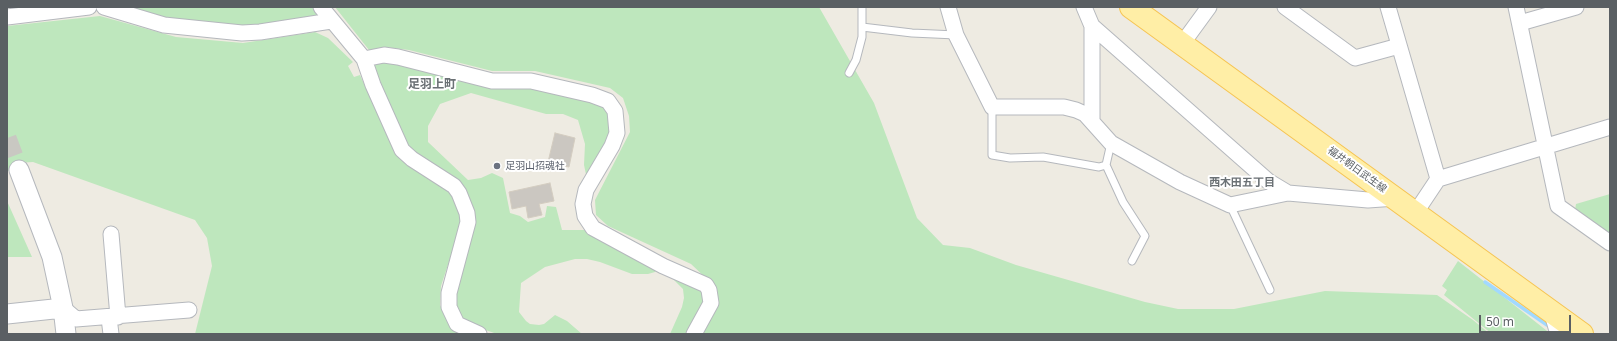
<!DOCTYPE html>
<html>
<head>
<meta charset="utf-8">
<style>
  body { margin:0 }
  #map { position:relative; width:1617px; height:341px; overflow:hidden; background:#eeebe2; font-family:"Noto Sans",sans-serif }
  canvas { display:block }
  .frame { position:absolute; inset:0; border:8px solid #5a5f63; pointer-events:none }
  .scale { position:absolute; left:1479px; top:315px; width:92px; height:18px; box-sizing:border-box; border:2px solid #5a5f63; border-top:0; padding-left:5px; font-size:12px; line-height:14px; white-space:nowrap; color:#5a5f63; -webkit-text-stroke:3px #fff; paint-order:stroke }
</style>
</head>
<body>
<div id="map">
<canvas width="1617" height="341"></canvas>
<div class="frame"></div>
<div class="scale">50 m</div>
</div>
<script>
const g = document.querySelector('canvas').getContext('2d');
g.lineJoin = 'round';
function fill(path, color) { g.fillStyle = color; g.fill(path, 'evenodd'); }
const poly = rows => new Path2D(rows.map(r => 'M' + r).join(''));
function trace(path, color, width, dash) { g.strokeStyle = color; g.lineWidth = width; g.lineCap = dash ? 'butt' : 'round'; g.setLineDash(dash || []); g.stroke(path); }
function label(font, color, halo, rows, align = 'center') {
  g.font = font + ' "Noto Sans","Noto Sans JP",sans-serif'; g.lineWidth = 4; g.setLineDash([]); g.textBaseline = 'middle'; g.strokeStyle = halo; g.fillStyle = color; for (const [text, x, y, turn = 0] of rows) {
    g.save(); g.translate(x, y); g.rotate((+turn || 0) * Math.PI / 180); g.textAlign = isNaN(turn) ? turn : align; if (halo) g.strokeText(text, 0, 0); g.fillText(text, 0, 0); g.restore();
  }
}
fill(poly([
  [130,7,314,7,322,17,261,27,243,26,163,17],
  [335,7,819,7,874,103,917,218,943,245,970,248,1016,265,1145,302,1178,309,1234,309,1325,291,1437,295,1473,320,1490,334,698,334,709,281,691,264,608,226,596,215,595,200,630,132,629,116,623,98,610,88,535,71,492,71,409,50,385,47,369,50],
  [100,16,176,37,243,43,315,32,328,38,353,62,348,66,354,77,360,75,384,128,400,158,453,195,461,216,461,225,441,286,440,305,449,322,465,334,195,334,212,266,207,238,195,220,33,162,18,163,7,172,7,26],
  [384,61,530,85,606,104,613,132,587,179,584,165,585,144,578,120,563,114,546,114,471,93,440,104,428,126,428,142,468,180,481,178,492,173,503,178,510,213,520,216,528,222,545,217,547,206,556,207,562,230,589,230,659,268,655,272,648,274,632,274,600,262,587,259,575,259,545,267,521,283,519,312,526,321,530,324,539,325,544,324,555,315,567,321,582,334,497,334,463,322,454,301,472,211,406,145,371,67],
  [1610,194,1610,235,1575,210,1576,204],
  [7,201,32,257,7,257],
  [1458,261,1551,334,1492,334,1444,295,1447,290,1442,286],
  [671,277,700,286,707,296,689,334,670,334,682,307,684,298,683,289]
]), '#bee7bd');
trace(poly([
  [1485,282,1547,325]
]), '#a1d9ff', 3.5);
const building = poly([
  [555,133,575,138,569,167,548,162,555,133],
  [550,183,554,201,539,204,542,215,528,218,526,206,512,209,509,192,550,183]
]);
fill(building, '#cbc7c1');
trace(building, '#d3ccc0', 1);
trace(poly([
  [7,138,19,170]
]), '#c9c8c2', 19, [19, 10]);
const service = poly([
  [862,27,912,33,956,35],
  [849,73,856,60,862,37,862,7],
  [992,107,992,155,1010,158,1043,157,1099,167,1106,165,1111,143],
  [1106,165,1123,202,1145,236,1132,261],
  [1230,205,1270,290]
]);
const minor = poly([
  [104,7,164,25,242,33,260,32,331,21],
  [321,7,364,59,373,85,402,150,412,159,454,186,459,193,467,213,468,222,449,293,449,307,457,324,479,334],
  [948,7,956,35,992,107,1064,107,1076,110,1085,114,1111,143,1180,182,1230,205,1288,193],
  [1084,7,1092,26,1268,181,1288,193,1368,200,1396,198],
  [1285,7,1355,58,1399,46],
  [1388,7,1438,179,1416,212],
  [1516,7,1558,206,1610,243],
  [7,17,89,7],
  [1520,23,1576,7],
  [1182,44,1209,7],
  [364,59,384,55,398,57,492,81,531,81,592,95,608,101,615,111,617,133,612,146,586,190,583,204,585,216,593,228,663,266,706,285,709,290,711,303,694,334],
  [1092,121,1092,26],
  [1438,179,1610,127],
  [111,234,118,317],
  [63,308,76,319,189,310],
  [1552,314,1558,334],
  [109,318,111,334]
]);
const tertiary = poly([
  [19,170,52,257,63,308,66,334],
  [7,314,63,308]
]);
const primary = poly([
  [1131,7,1582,334]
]);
trace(service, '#b5b8bd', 9);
trace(minor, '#b5b8bd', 17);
trace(tertiary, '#b5b8bd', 21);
trace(primary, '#f6c452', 24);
trace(service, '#fff', 7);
trace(minor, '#fff', 15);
trace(tertiary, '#fff', 19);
trace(primary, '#ffeea6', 22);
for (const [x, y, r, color] of [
  [497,166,4,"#6b7280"]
]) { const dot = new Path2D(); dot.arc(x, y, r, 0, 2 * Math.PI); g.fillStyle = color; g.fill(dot); trace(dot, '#fff', 1.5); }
label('10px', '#5b616d', '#fff', [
  ["足羽山招魂社",505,166]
], 'left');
label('10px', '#5a5f63', '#fff', [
  ["福井朝日武生線",1357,170,36]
]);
label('bold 11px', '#6b7175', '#fff', [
  ["西木田五丁目",1242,183]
]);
label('bold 12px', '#6b7175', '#fff', [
  ["足羽上町",432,85]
]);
</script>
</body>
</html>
